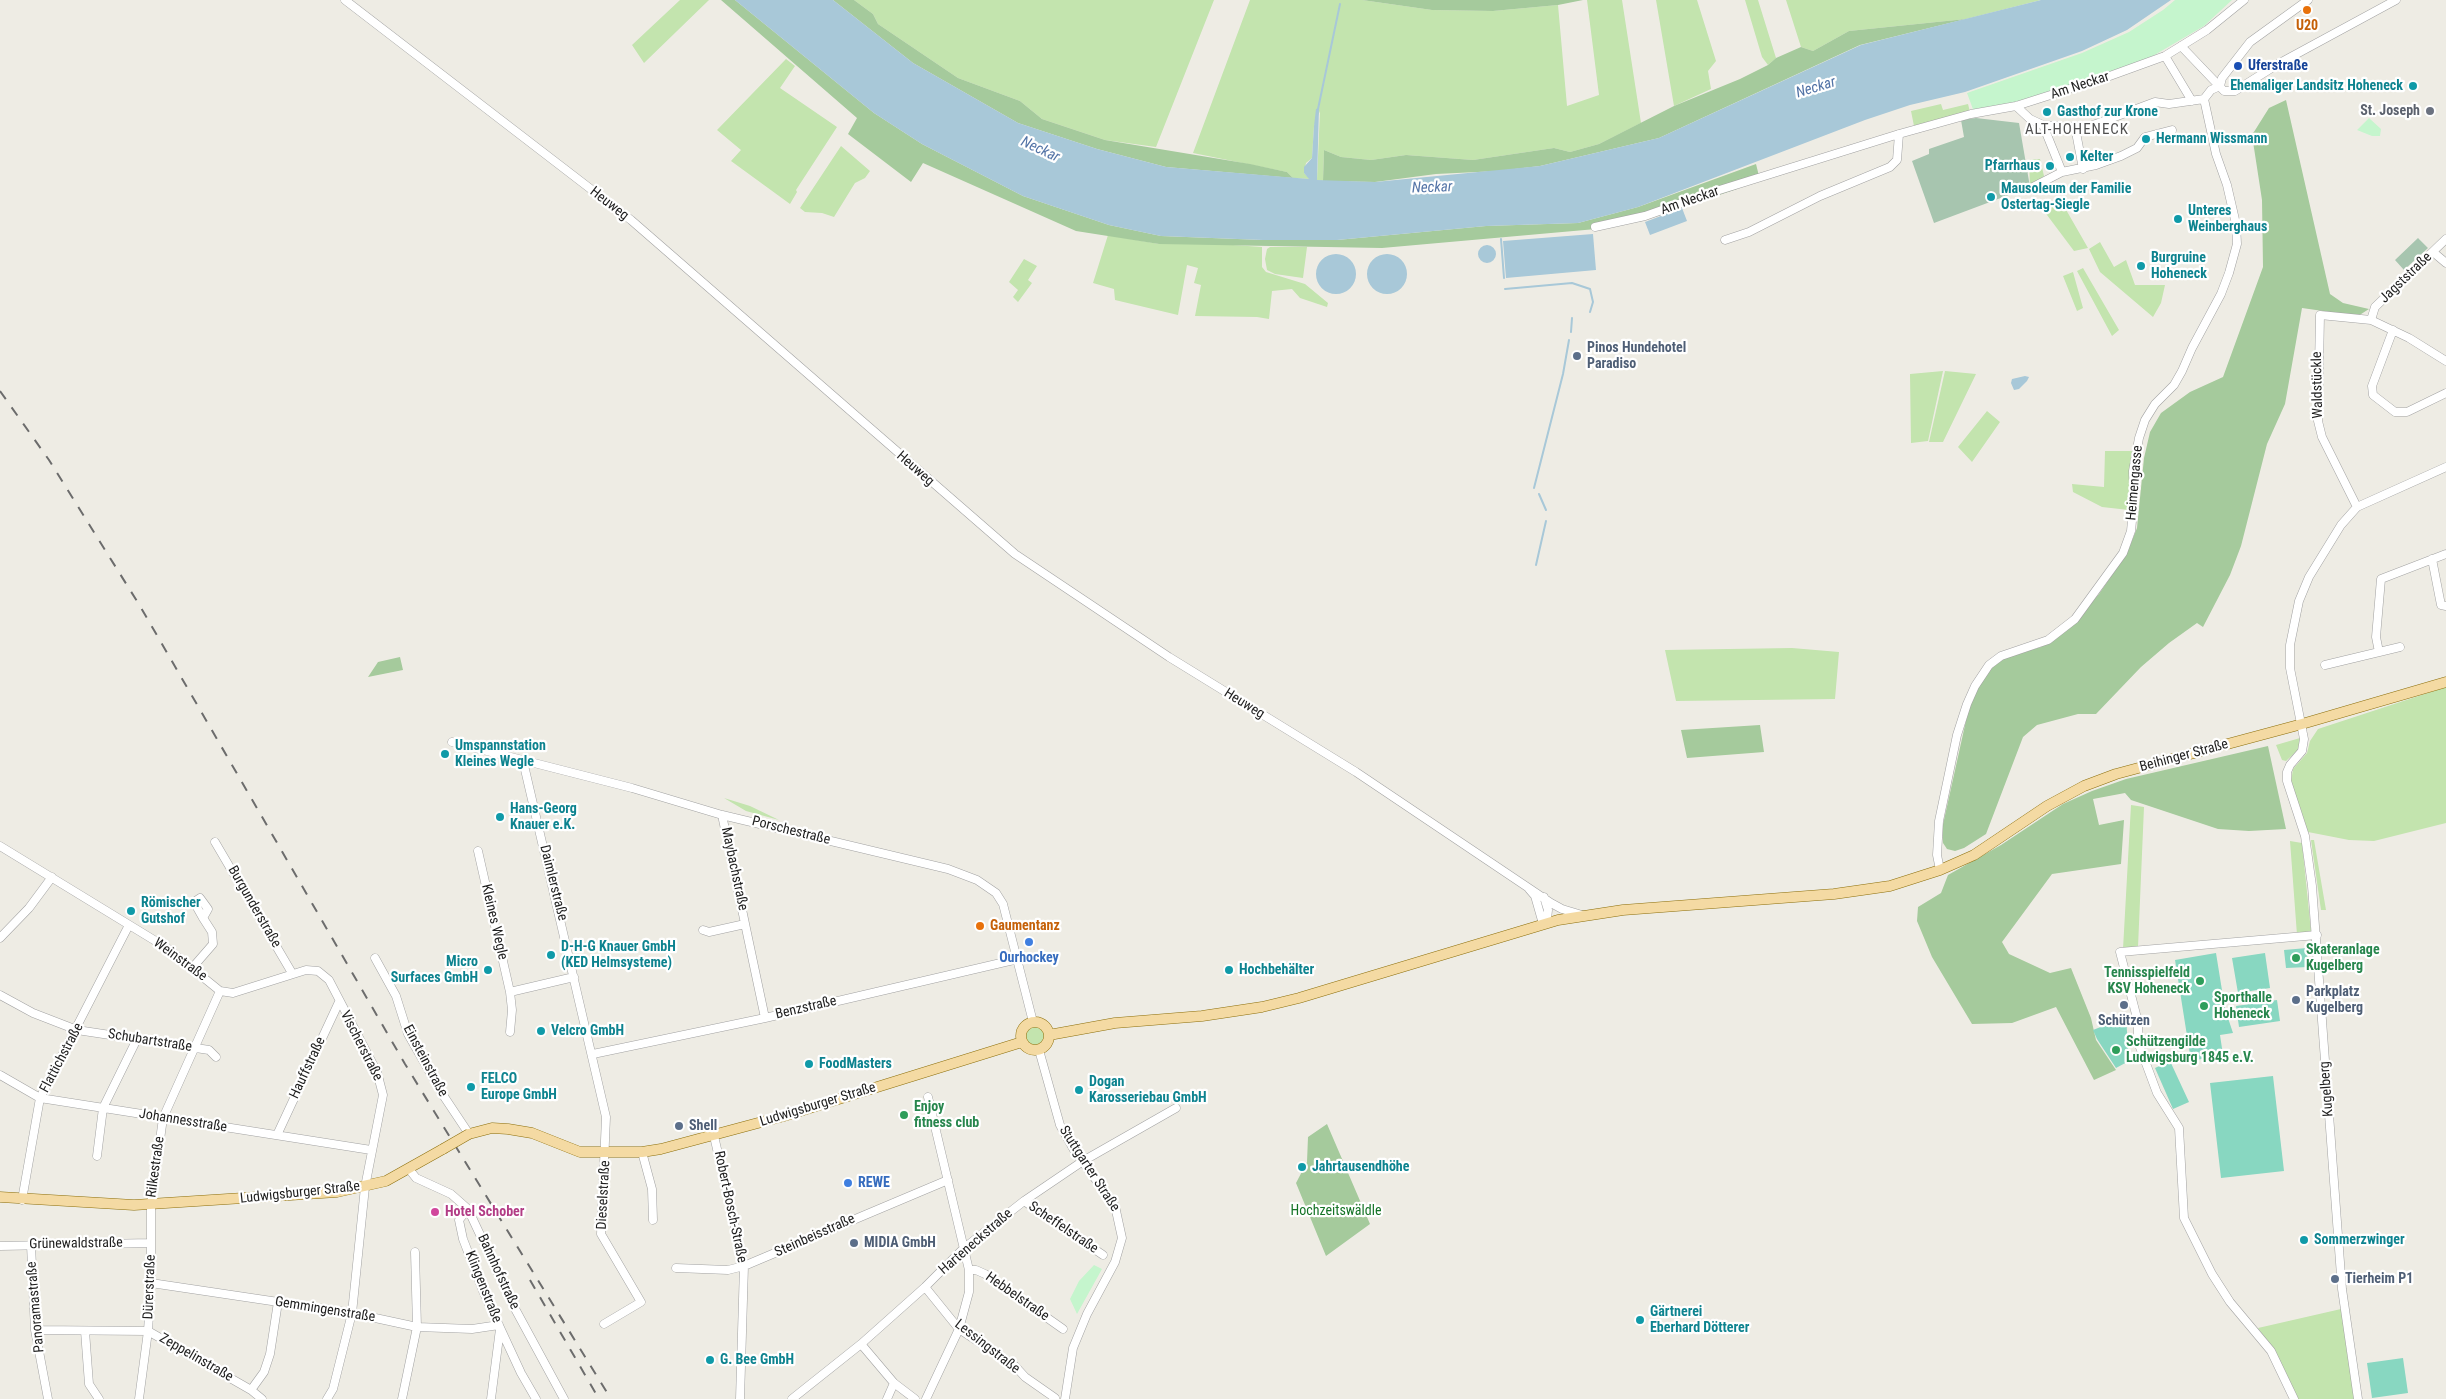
<!DOCTYPE html>
<html>
<head>
<meta charset="utf-8">
<style>
  body { margin:0 }
  canvas { display:block; background:#eeece4 }
</style>
</head>
<body>
<canvas width="2446" height="1399"></canvas>
<script>
const g = document.querySelector('canvas').getContext('2d');
g.lineJoin = 'round';
function fill(path, color) { g.fillStyle = color; g.fill(path, 'evenodd'); }
const poly = rows => new Path2D(rows.map(r => 'M' + r).join(''));
function trace(path, color, width, dash) { g.strokeStyle = color; g.lineWidth = width; g.lineCap = dash ? 'butt' : 'round'; g.setLineDash(dash || []); g.stroke(path); }
function label(font, color, halo, rows, align = 'center') {
  g.font = font + ' "Roboto Condensed",sans-serif'; g.lineWidth = 4.5; g.setLineDash([]); g.textBaseline = 'middle'; g.strokeStyle = halo; g.fillStyle = color; for (const [text, x, y, turn = 0] of rows) {
    g.save(); g.translate(x, y); g.rotate((+turn || 0) * Math.PI / 180); g.textAlign = isNaN(turn) ? turn : align; if (halo) g.strokeText(text, 0, 0); g.fillText(text, 0, 0); g.restore();
  }
}
fill(poly([
  [680,0,709,0,644,63,632,45],
  [854,0,1214,0,1156,147,1105,140,1042,119,1020,101,958,78,878,24,873,14],
  [1250,0,1362,0,1432,10,1493,11,1558,5,1567,106,1599,95,1587,0,1622,0,1641,123,1599,144,1570,152,1554,148,1473,160,1406,155,1371,160,1341,157,1324,150,1323,181,1317,180,1320,111,1314,126,1312,158,1306,163,1304,173,1310,179,1293,178,1287,172,1193,153],
  [1656,0,1697,0,1716,61,1708,71,1711,89,1674,106],
  [1745,0,1758,0,1776,58,1768,65,1762,57],
  [1786,0,2041,0,1966,19,1849,31,1813,51,1801,47],
  [786,59,795,66,780,88,837,127,796,190,797,192,790,204,731,161,741,150,717,130],
  [1941,104,1943,110,1968,104,1970,112,1914,126,1911,111],
  [841,146,870,171,865,178,855,183,834,217,822,213,805,212,800,208],
  [2040,159,2044,176,2030,186,2029,160],
  [2046,201,2061,201,2088,248,2074,251,2038,203],
  [1108,235,1159,244,1204,243,1262,247,1262,267,1266,272,1305,284,1328,303,1327,307,1300,298,1292,289,1272,291,1269,319,1257,317,1195,316,1201,285,1194,283,1198,268,1187,265,1178,315,1115,300,1114,289,1093,283],
  [2100,242,2114,267,2126,260,2135,285,2165,285,2161,303,2153,317,2100,272,2089,249],
  [1270,247,1307,247,1303,278,1275,274,1267,270,1265,259,1267,249],
  [1024,259,1037,266,1028,280,1032,283,1018,302,1013,297,1018,290,1009,282],
  [2083,268,2119,330,2112,336,2077,271],
  [2073,272,2083,308,2077,311,2063,276],
  [1943,371,1928,441,1911,443,1910,374],
  [1945,371,1976,374,1943,442,1929,442],
  [1987,411,2000,422,1972,462,1958,447],
  [2105,451,2132,451,2129,473,2129,510,2102,507,2073,492,2072,484,2104,487],
  [1792,648,1839,652,1835,699,1676,701,1665,650],
  [2446,687,2446,823,2374,841,2349,840,2308,832,2291,782,2293,769,2307,753,2310,741,2318,729],
  [2300,738,2300,748,2286,761,2282,760,2276,745],
  [724,798,750,806,779,820,746,811],
  [2131,805,2144,807,2138,947,2123,949],
  [2311,840,2314,840,2326,910,2321,910],
  [2290,841,2302,843,2311,931,2297,935],
  '1025 1036a11 11 0 1 1 22 0a11 11 0 1 1-22 0Z',
  [2341,1309,2355,1399,2298,1399,2289,1385,2279,1359,2258,1328]
]), '#c3e4ae');
fill(poly([
  [721,0,735,0,874,113,922,144,1023,196,1109,225,1161,236,1263,240,1337,240,1486,226,1578,223,1638,207,1756,164,1759,176,1735,184,1737,189,1642,221,1596,229,1382,248,1159,244,1076,231,923,163,911,182,848,134,857,118],
  [833,0,854,0,873,14,878,24,958,78,1020,101,1042,119,1105,140,1250,164,1287,172,1293,178,1166,167,1097,149,1018,123,913,63],
  [1362,0,1583,0,1558,5,1493,11,1432,10],
  [1966,19,1860,45,1659,138,1540,166,1498,171,1436,174,1375,182,1323,181,1324,150,1341,157,1371,160,1406,155,1473,160,1554,148,1570,152,1599,144,1674,106,1740,79,1768,65,1776,58,1801,47,1813,51,1849,31],
  [2286,100,2330,294,2343,303,2369,309,2358,316,2302,308,2285,404,2267,444,2241,546,2230,575,2203,627,2197,623,2169,643,2141,667,2096,714,2078,714,2037,725,2023,737,1986,834,1964,848,1955,851,1947,849,1943,843,1942,829,1969,707,1984,674,2006,657,2041,647,2075,621,2099,594,2127,553,2137,528,2144,458,2150,432,2161,413,2190,392,2223,377,2263,267,2262,200,2252,135,2269,108],
  [400,657,403,670,368,677,378,662],
  [1760,725,1764,752,1687,758,1681,730],
  [2268,746,2286,829,2249,831,2218,829,2131,800,2125,793,2093,799,2099,825,2124,820,2121,864,2052,874,2002,942,2009,954,2050,973,2071,968,2091,1018,2096,1040,2116,1070,2094,1080,2056,1007,2012,1023,1972,1024,1932,957,1917,921,1918,907,1941,893,1948,875,2001,845,2063,804,2092,791,2126,779],
  [1327,1124,1370,1224,1326,1256,1296,1183,1307,1162,1308,1137]
]), '#a5ca9c');
fill(poly([
  [1976,118,2019,123,2030,187,1934,223,1912,161,1929,154,1929,149,1964,137,1961,120],
  [2418,238,2428,248,2404,270,2395,260]
]), '#a7c5af');
fill(poly([
  [2175,0,2232,0,2204,26,2146,60,2018,102,1974,112,1967,93,2082,53,2129,32,2163,10],
  [2369,118,2381,129,2380,136,2372,136,2357,130],
  [1094,1265,1102,1269,1077,1314,1070,1299,1079,1281]
]), '#c5f5cd');
fill(poly([
  [2307,948,2308,967,2286,968,2284,950],
  [2216,953,2225,1009,2233,1033,2220,1035,2223,1055,2191,1061,2175,960],
  [2265,953,2270,988,2238,993,2232,958],
  [2277,1000,2280,1021,2239,1027,2236,1006],
  [2126,1017,2129,1061,2116,1068,2097,1039,2093,1030],
  [2170,1061,2189,1102,2173,1109,2155,1068],
  [2273,1076,2284,1171,2221,1178,2210,1083],
  [2403,1358,2408,1393,2372,1398,2367,1363]
]), '#88d7c1');
fill(poly([
  [735,0,833,0,913,63,1018,123,1097,149,1166,167,1309,179,1304,173,1304,167,1312,158,1314,126,1316,109,1319,108,1317,180,1375,182,1540,166,1659,138,1861,45,2041,0,2171,0,2127,30,2082,51,1965,92,1910,105,1865,120,1638,207,1578,223,1486,226,1337,240,1263,240,1161,236,1109,225,1023,196,922,144,874,113],
  [1682,208,1687,221,1650,235,1645,222],
  [1593,234,1596,270,1506,278,1503,241],
  '1478 254a9 9 0 1 1 18 0a9 9 0 1 1-18 0Z',
  '1316 274a20 20 0 1 1 40 0a20 20 0 1 1-40 0Z',
  '1367 274a20 20 0 1 1 40 0a20 20 0 1 1-40 0Z',
  [2025,376,2029,377,2027,381,2019,389,2014,390,2011,383,2012,379]
]), '#a8c8d8');
trace(poly([
  [1318,109,1340,4],
  [1501,239,1504,278],
  [1505,289,1572,283,1590,289,1593,302,1590,312],
  [1571,332,1572,318],
  [1534,488,1563,374,1569,340],
  [1539,494,1546,510],
  [1536,565,1546,521]
]), '#a8c8d8', 2);
const minor = poly([
  [345,0,631,220,1015,554,1169,657,1356,772,1551,903,1562,909,1582,915],
  [2181,46,2224,91,2235,91,2278,64,2396,0],
  [2165,56,2192,101],
  [2220,86,2222,78,2250,42,2308,0],
  [2016,106,2030,119,2043,125,2085,128,2155,102,2169,104,2204,99],
  [2043,125,2062,172],
  [2075,127,2083,169],
  [2029,189,2062,172,2096,165,2121,156,2137,148,2145,137,2172,130],
  [1595,227,1645,216,1713,192,1899,134,1971,114,2016,106,2107,77,2165,56,2207,30,2244,0],
  [1725,240,1749,232,1820,196,1890,167,1897,160,1899,134],
  [2433,252,2446,263],
  [2371,320,2375,307,2446,239],
  [2393,330,2372,386,2373,395,2395,412,2407,412,2446,393],
  [2357,507,2322,437,2318,421,2320,315,2371,320,2409,338,2446,361],
  [2432,559,2441,605,2446,606],
  [2379,652,2376,637,2381,579,2446,554],
  [2325,665,2400,647],
  [452,742,632,788,722,815,948,869,977,880,996,893,1003,904,1033,1022],
  [523,761,606,1117,601,1234,641,1302,604,1324],
  [722,815,765,1018],
  [215,842,292,973],
  [0,846,167,948,220,991,233,993,306,970,318,971,329,980,377,1072,383,1095,365,1187,352,1313,333,1389,327,1399],
  [478,851,510,992,512,1010,510,1032],
  [1940,870,1937,855,1939,821,1957,735,1967,704,1975,686,1989,665,2001,656,2048,640,2075,619,2123,553,2131,531,2134,500,2133,471,2139,438,2145,420,2155,404,2174,385,2182,371,2192,348,2221,294,2229,273,2237,244,2236,224,2227,185,2216,154,2204,99,2211,90,2220,86],
  [1529,889,1535,896,1543,924],
  [1543,924,1547,919,1548,910,1544,897],
  [703,930,709,932,745,924],
  [0,938,29,908,52,877],
  [375,958,396,996,408,1034,441,1092,469,1134],
  [193,967,213,944,212,932,203,918,194,902,200,898,208,909,203,918],
  [510,992,574,977],
  [0,995,33,1013,77,1030,209,1050,216,1057],
  [1039,1050,1060,1125,1074,1150,1115,1206,1122,1238,1115,1262,1087,1314,1073,1348,1065,1399],
  [593,1054,765,1018,1018,959],
  [0,1075,40,1098,371,1150],
  [277,1135,339,1002],
  [714,1136,744,1266,740,1399],
  [642,1152,652,1189,653,1220],
  [97,1156,103,1108,137,1039],
  [409,1169,416,1178,451,1194,468,1209,513,1305,564,1399],
  [22,1200,40,1098,129,925],
  [1024,1201,1103,1255],
  [468,1209,459,1220,463,1239,483,1291,521,1373,536,1399],
  [31,1245,35,1330,48,1399],
  [0,1246,151,1243],
  [676,1268,728,1270,744,1266,948,1180],
  [969,1270,976,1270,985,1274,1063,1329],
  [151,1283,352,1313,417,1327,472,1329,499,1325],
  [925,1287,959,1329,1015,1366,1025,1377,1055,1398],
  [35,1330,148,1331,251,1390,262,1399],
  [85,1331,89,1384,99,1399],
  [861,1344,894,1383,915,1399],
  [251,1390,264,1372,270,1354,278,1302],
  [139,1399,148,1331,151,1283,151,1205,163,1118,220,991],
  [402,1399,417,1327,415,1252],
  [491,1399,500,1329],
  [792,1399,861,1344,925,1287,963,1249,1024,1201,1083,1161,1176,1108],
  [887,1399,894,1383],
  [926,1399,959,1329,969,1292,969,1270,928,1097],
  [2294,1399,2271,1351,2230,1302,2212,1274,2184,1218,2179,1128,2157,1093,2138,1042,2138,1022,2120,952,2317,935],
  [2358,1399,2342,1289,2312,886,2305,836,2287,781,2287,772,2290,765,2302,751,2304,739,2290,668,2290,645,2299,601,2309,577,2341,525,2357,507,2446,467]
]);
const major = poly([
  '1021 1036a14 14 0 1 1 28 0a14 14 0 1 1-28 0Z',
  [1049,1035,1115,1023,1202,1016,1262,1007,1299,998,1558,920,1623,910,1834,894,1890,886,1940,870,1974,855,2047,806,2084,786,2116,774,2302,724,2446,682],
  [469,1134,492,1128,508,1129,532,1133,580,1152,642,1152,661,1149,784,1116,1022,1042],
  [0,1197,134,1205,337,1192,386,1181,443,1149]
]);
trace(minor, '#a2a2a2', 9);
trace(major, '#8c6f0c', 11);
trace(minor, '#fff', 8);
trace(major, '#f4daa3', 10);
trace(poly([
  [0,391,49,460,140,606,405,1064,611,1399],
  [530,1280,599,1399]
]), '#6c6c6c', 2, [10, 10]);
const majorBridge = poly([
  [443,1149,469,1134]
]);
trace(majorBridge, '#8c6f0c', 11, []);
trace(majorBridge, '#f4daa3', 10);
for (const [x, y, r, color] of [
  [2307,10,5,"#e8710a"],
  [2238,66,5,"#1a4fb4"],
  [2413,86,5,"#0f9aa8"],
  [2430,111,5,"#6b7280"],
  [2047,112,5,"#0f9aa8"],
  [2146,139,5,"#0f9aa8"],
  [2070,157,5,"#0f9aa8"],
  [2050,166,5,"#0f9aa8"],
  [1991,197,5,"#0f9aa8"],
  [2178,219,5,"#0f9aa8"],
  [2141,266,5,"#0f9aa8"],
  [1577,356,5,"#5c6f8a"],
  [445,754,5,"#0f9aa8"],
  [500,817,5,"#0f9aa8"],
  [131,911,5,"#0f9aa8"],
  [980,926,5,"#e8710a"],
  [1029,942,5,"#3f7fe0"],
  [551,955,5,"#0f9aa8"],
  [2296,958,5,"#2e9e5b"],
  [488,970,5,"#0f9aa8"],
  [1229,970,5,"#0f9aa8"],
  [2200,981,5,"#2e9e5b"],
  [2296,1000,5,"#5c6f8a"],
  [2124,1005,5,"#5c6f8a"],
  [2204,1006,5,"#2e9e5b"],
  [541,1031,5,"#0f9aa8"],
  [2116,1050,5,"#2e9e5b"],
  [809,1064,5,"#0f9aa8"],
  [471,1087,5,"#0f9aa8"],
  [1079,1090,5,"#0f9aa8"],
  [904,1115,5,"#2e9e5b"],
  [679,1126,5,"#5c6f8a"],
  [1302,1167,5,"#0f9aa8"],
  [848,1183,5,"#3f7fe0"],
  [435,1212,5,"#d1479c"],
  [2304,1240,5,"#0f9aa8"],
  [854,1243,5,"#5c6f8a"],
  [2335,1279,5,"#5c6f8a"],
  [1640,1320,5,"#0f9aa8"],
  [710,1360,5,"#0f9aa8"]
]) { const dot = new Path2D(); dot.arc(x, y, r, 0, 2 * Math.PI); g.fillStyle = color; g.fill(dot); trace(dot, '#fff', 2); }
label('bold 14px', '#c56008', '#fff', [
  ["U20",2307,26],
  ["Gaumentanz",990,926,"left"]
]);
label('bold 14px', '#164399', '#fff', [
  ["Uferstraße",2248,66]
], 'left');
label('14px', '#1e1e1e', '#fff', [
  ["Am Neckar",2080,86,-18],
  ["Am Neckar",1690,201,-19],
  ["Heuweg",609,204,38],
  ["Jagststraße",2406,278,-44],
  ["Waldstückle",2318,385,-91],
  ["Heuweg",915,469,41],
  ["Heimengasse",2135,483,-85],
  ["Heuweg",1244,704,32],
  ["Beihinger Straße",2184,756,-15],
  ["Porschestraße",791,831,14],
  ["Maybachstraße",734,869,78],
  ["Daimlerstraße",553,883,76],
  ["Burgunderstraße",254,907,60],
  ["Kleines Wegle",494,922,77],
  ["Weinstraße",180,960,36],
  ["Benzstraße",806,1008,-13],
  ["Schubartstraße",150,1041,9],
  ["Vischerstraße",361,1046,63],
  ["Flattichstraße",62,1058,-62],
  ["Einsteinstraße",425,1061,62],
  ["Hauffstraße",308,1068,-65],
  ["Kugelberg",2327,1089,-94],
  ["Ludwigsburger Straße",818,1105,-17],
  ["Johannesstraße",183,1121,9],
  ["Rilkestraße",156,1167,-82],
  ["Stuttgarter Straße",1089,1169,57],
  ["Ludwigsburger Straße",300,1193,-6],
  ["Dieselstraße",604,1195,-87],
  ["Robert-Bosch-Straße",730,1207,78],
  ["Scheffelstraße",1063,1228,34],
  ["Steinbeisstraße",815,1236,-24],
  ["Harteneckstraße",976,1242,-41],
  ["Grünewaldstraße",76,1244,-1],
  ["Bahnhofstraße",498,1272,65],
  ["Dürerstraße",150,1287,-88],
  ["Klingenstraße",483,1287,68],
  ["Hebbelstraße",1017,1297,35],
  ["Panoramastraße",36,1307,-95],
  ["Gemmingenstraße",325,1310,9],
  ["Lessingstraße",987,1347,38],
  ["Zeppelinstraße",196,1358,30]
]);
label('bold 14px', '#0d838f', '#fff', [
  ["Ehemaliger Landsitz Hoheneck",2403,86,"right"],
  ["Gasthof zur Krone",2057,112],
  ["Hermann Wissmann",2156,139],
  ["Kelter",2080,157],
  ["Pfarrhaus",2040,166,"right"],
  ["Mausoleum der Familie",2001,189],
  ["Ostertag-Siegle",2001,205],
  ["Unteres",2188,211],
  ["Weinberghaus",2188,227],
  ["Burgruine",2151,258],
  ["Hoheneck",2151,274],
  ["Umspannstation",455,746],
  ["Kleines Wegle",455,762],
  ["Hans-Georg",510,809],
  ["Knauer e.K.",510,825],
  ["Römischer",141,903],
  ["Gutshof",141,919],
  ["D-H-G Knauer GmbH",561,947],
  ["(KED Helmsysteme)",561,963],
  ["Micro",478,962,"right"],
  ["Surfaces GmbH",478,978,"right"],
  ["Hochbehälter",1239,970],
  ["Velcro GmbH",551,1031],
  ["FoodMasters",819,1064],
  ["FELCO",481,1079],
  ["Europe GmbH",481,1095],
  ["Dogan",1089,1082],
  ["Karosseriebau GmbH",1089,1098],
  ["Jahrtausendhöhe",1312,1167],
  ["Sommerzwinger",2314,1240],
  ["Gärtnerei",1650,1312],
  ["Eberhard Dötterer",1650,1328],
  ["G. Bee GmbH",720,1360]
], 'left');
label('bold 14px', '#5b616d', '#fff', [
  ["St. Joseph",2420,111]
], 'right');
label('bold 14px', '#4e5e75', '#fff', [
  ["Pinos Hundehotel",1587,348],
  ["Paradiso",1587,364],
  ["Parkplatz",2306,992],
  ["Kugelberg",2306,1008],
  ["Schützen",2124,1021,"center"],
  ["Shell",689,1126],
  ["MIDIA GmbH",864,1243],
  ["Tierheim P1",2345,1279]
], 'left');
label('bold 14px', '#27864d', '#fff', [
  ["Skateranlage",2306,950],
  ["Kugelberg",2306,966],
  ["Tennisspielfeld",2190,973,"right"],
  ["KSV Hoheneck",2190,989,"right"],
  ["Sporthalle",2214,998],
  ["Hoheneck",2214,1014],
  ["Schützengilde",2126,1042],
  ["Ludwigsburg 1845 e.V.",2126,1058],
  ["Enjoy",914,1107],
  ["fitness club",914,1123]
], 'left');
label('bold 14px', '#366cbe', '#fff', [
  ["Ourhockey",1029,958],
  ["REWE",858,1183,"left"]
]);
label('14px', '#147326', '#fff', [
  ["Hochzeitswäldle",1336,1211]
]);
label('bold 14px', '#b23c85', '#fff', [
  ["Hotel Schober",445,1212]
], 'left');
label('italic 15px', '#5273a6', '#fff', [
  ["Neckar",1816,88,-17],
  ["Neckar",1040,150,25],
  ["Neckar",1432,188,-2]
]);
g.letterSpacing = '1px';
label('15px', '#515151', '#fff', [
  ["ALT-HOHENECK",2077,130]
]);
g.letterSpacing = '0px';
</script>
</body>
</html>
